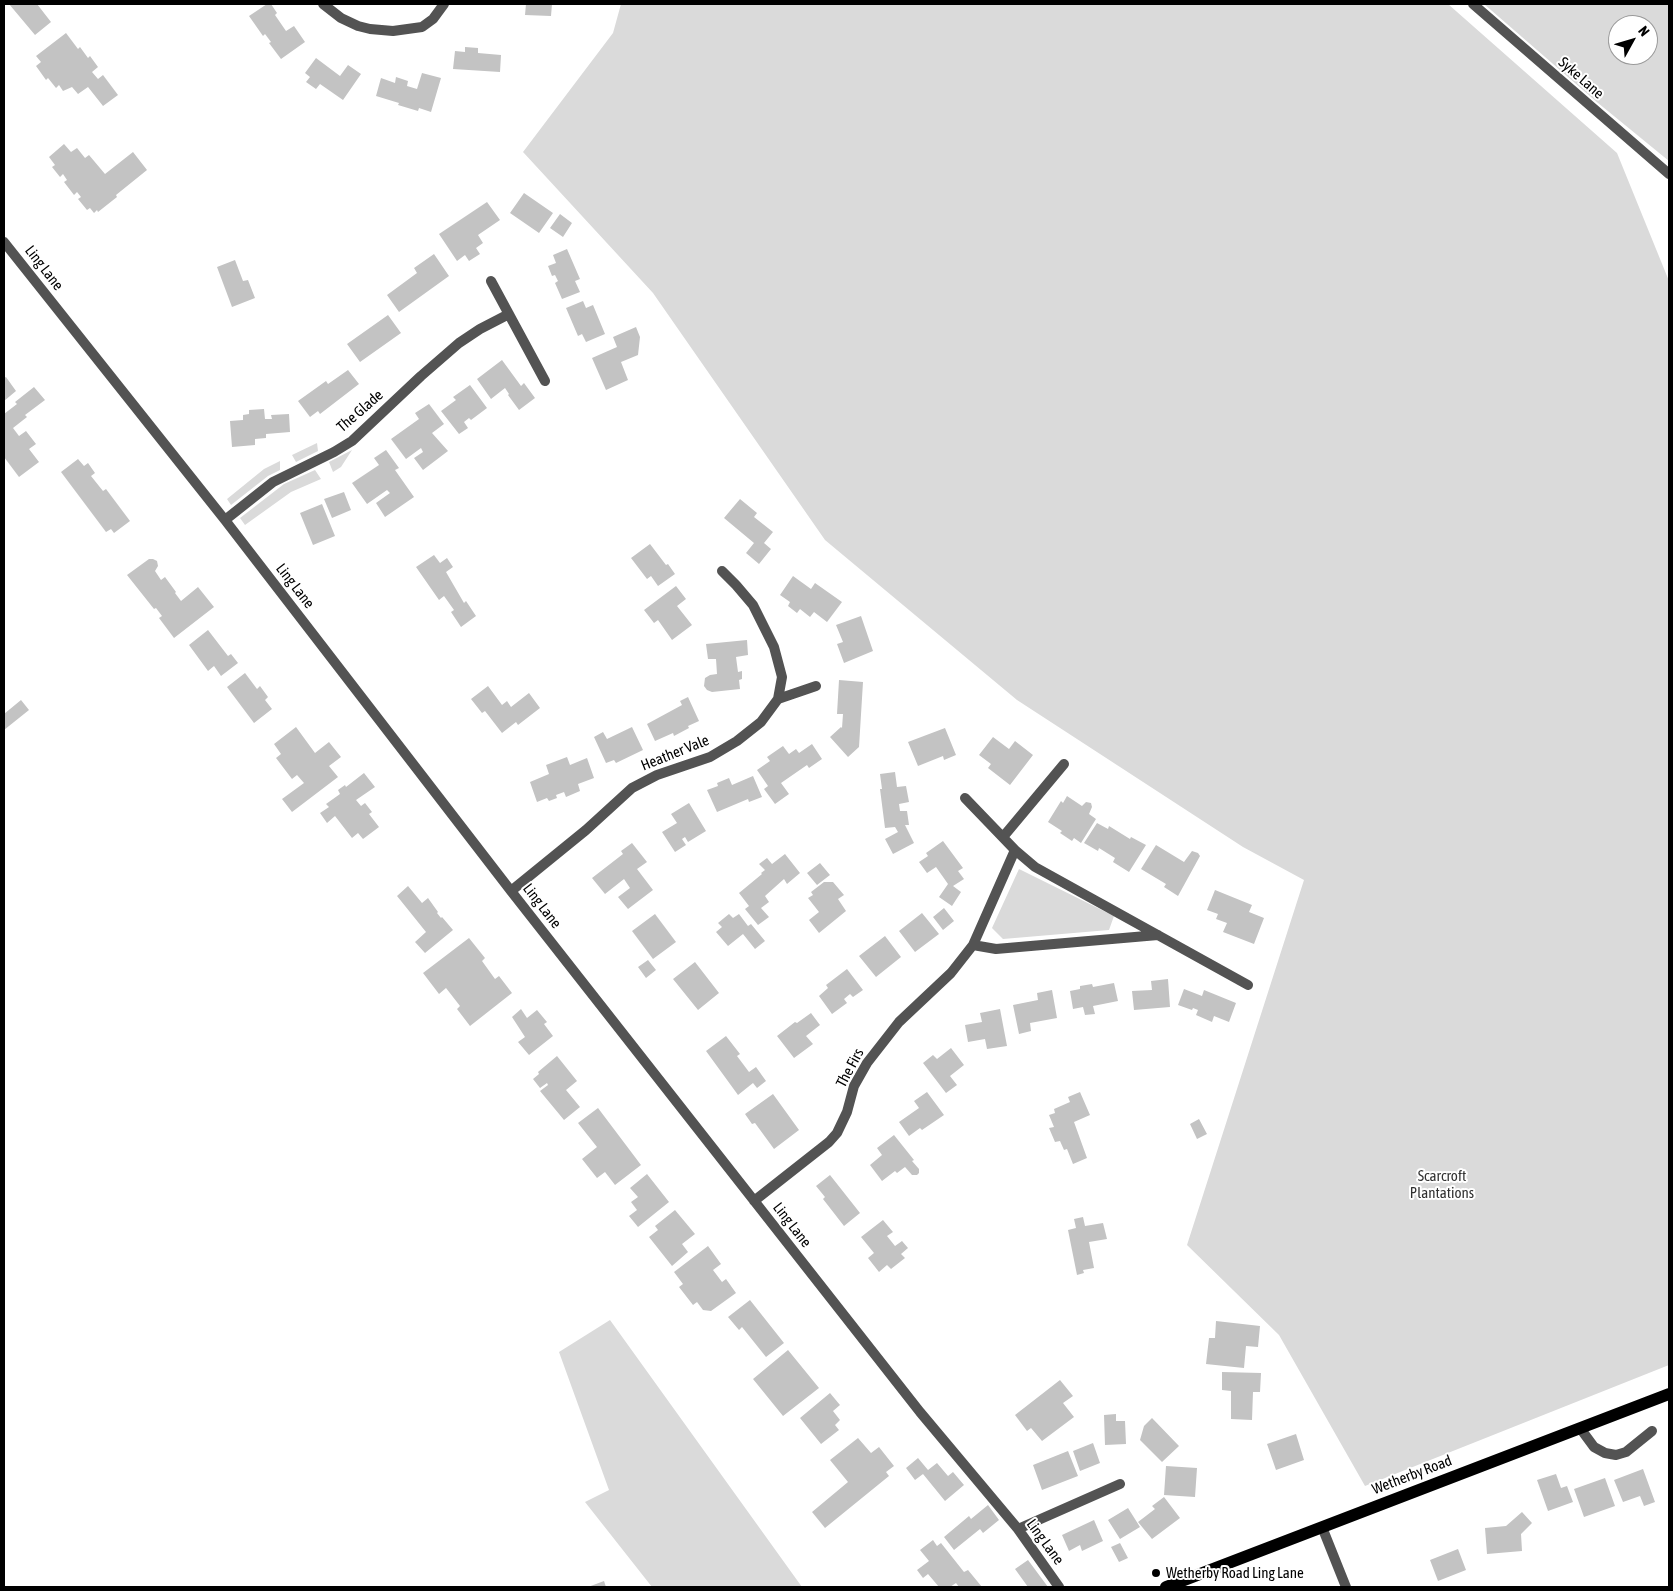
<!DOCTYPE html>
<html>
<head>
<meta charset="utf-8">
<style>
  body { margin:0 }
  #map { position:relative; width:1673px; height:1591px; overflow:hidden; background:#fff; font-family:"Asap Condensed",sans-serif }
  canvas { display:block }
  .frame { position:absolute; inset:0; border:5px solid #000; pointer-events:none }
  .north { position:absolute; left:1608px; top:15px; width:50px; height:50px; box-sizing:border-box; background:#fff; border:1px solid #999; border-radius:50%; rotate:51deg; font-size:14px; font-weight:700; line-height:20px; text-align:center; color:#000 }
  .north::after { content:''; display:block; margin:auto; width:18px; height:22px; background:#000; clip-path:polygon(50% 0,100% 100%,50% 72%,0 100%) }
</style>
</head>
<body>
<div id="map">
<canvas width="1673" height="1591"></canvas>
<div class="frame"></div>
<div class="north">N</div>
</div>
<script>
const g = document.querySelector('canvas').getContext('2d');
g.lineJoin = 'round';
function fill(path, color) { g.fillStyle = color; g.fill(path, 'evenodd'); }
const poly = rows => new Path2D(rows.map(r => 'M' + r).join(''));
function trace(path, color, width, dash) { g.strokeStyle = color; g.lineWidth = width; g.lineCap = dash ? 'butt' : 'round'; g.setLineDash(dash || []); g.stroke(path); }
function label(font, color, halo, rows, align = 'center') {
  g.font = font + ' "Asap Condensed",sans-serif'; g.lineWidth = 4; g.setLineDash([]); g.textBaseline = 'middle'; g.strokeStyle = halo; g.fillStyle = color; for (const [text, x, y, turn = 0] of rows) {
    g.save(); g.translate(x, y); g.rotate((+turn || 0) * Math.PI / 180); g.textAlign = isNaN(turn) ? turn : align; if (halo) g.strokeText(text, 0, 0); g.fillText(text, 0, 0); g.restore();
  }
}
fill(poly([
  [621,4,1448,4,1617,153,1669,281,1669,1365,1365,1486,1279,1335,1187,1245,1304,880,1243,847,1017,700,825,540,653,293,523,152,613,33],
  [1484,4,1669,4,1669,161,1598,103],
  [1618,25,1648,25,1648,55,1618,55],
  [317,443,318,451,296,462,292,455],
  [352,450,341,467,333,472,329,462],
  [280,461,280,470,268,476,231,505,227,499,264,469],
  [315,470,321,479,291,492,245,525,240,518,284,484],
  [1019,869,1114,916,1109,930,1003,939,992,928],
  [610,1320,802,1587,652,1587,585,1502,609,1490,559,1352]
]), '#dadada');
fill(poly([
  [9,4,37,4,51,22,35,35],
  [267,4,271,4,277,13,275,15,286,31,294,26,305,42,281,59,269,43,271,42,265,34,263,36,249,16],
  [526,4,552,4,551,16,525,15],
  [66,33,78,49,80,47,88,58,90,56,98,67,92,72,98,79,103,75,118,95,103,106,88,87,78,94,72,87,63,91,59,85,56,88,48,78,46,80,36,66,41,62,36,56],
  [465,47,478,48,478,53,501,55,500,72,453,69,455,51,465,52],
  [316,58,340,76,348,65,361,74,343,100,320,84,316,89,306,82,310,77,305,73],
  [422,73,441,78,431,112,419,108,418,111,398,105,399,103,376,96,381,78,395,83,396,77,408,81,407,86,417,89],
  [64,144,71,152,77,148,85,158,89,155,105,174,133,152,147,170,116,195,117,197,98,212,97,210,94,213,90,208,87,210,78,199,81,197,77,192,74,195,64,182,67,180,63,174,60,177,52,167,55,165,49,157],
  [524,193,553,213,539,233,510,213],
  [487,202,500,220,478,235,483,243,476,248,480,254,469,261,465,255,457,261,439,234],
  [560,214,572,223,563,237,550,228],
  [567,249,580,279,575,281,580,292,562,299,555,283,558,281,555,275,552,276,548,266,556,263,553,255],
  [434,254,449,276,399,312,387,295,417,273,414,268],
  [235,260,243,281,248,280,255,298,232,307,217,267],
  [583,301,586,308,593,305,605,334,586,342,582,334,578,336,566,308],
  [388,315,401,333,360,362,347,344],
  [636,327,640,337,638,355,621,362,628,380,606,390,592,358,617,347,613,337],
  [502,360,521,386,524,383,535,398,519,410,508,395,509,394,505,388,491,399,477,379],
  [348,370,359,384,320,414,318,411,310,417,298,401,326,381,328,384],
  [6,377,16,391,4,401,4,378],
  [470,385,487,408,471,420,469,418,464,422,468,428,459,434,441,411,456,400,453,397],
  [34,387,45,400,25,415,27,417,13,428,19,436,26,431,36,444,29,449,39,462,19,477,4,457,4,414,17,404,15,402],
  [429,404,444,424,432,433,448,451,423,470,414,458,423,452,421,448,406,459,391,439,419,419,415,413],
  [264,409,265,419,272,419,271,415,289,414,290,432,266,434,266,438,255,439,255,445,232,447,230,421,243,420,243,415,249,414,249,410],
  [386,450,399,468,395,470,414,497,385,517,376,503,390,493,387,490,367,504,352,483,379,465,374,458],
  [78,459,84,466,88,463,95,473,91,476,103,491,106,489,130,521,114,533,111,529,106,532,61,472],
  [344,492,351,510,332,518,324,499],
  [740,499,757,513,754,517,773,532,764,543,771,549,759,564,746,553,754,543,724,518],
  [322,504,335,536,313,545,300,513],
  [650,544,666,565,668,564,675,574,658,586,651,576,647,579,631,558],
  [434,555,440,563,447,558,453,567,446,572,464,603,466,601,476,616,461,627,451,612,454,610,444,596,439,600,416,567],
  [149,559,153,559,157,561,158,566,155,571,161,580,165,577,176,592,175,593,181,601,198,587,214,607,174,638,159,618,162,616,156,608,154,609,127,575],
  [793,576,811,589,815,583,842,602,827,622,814,612,810,617,800,609,797,613,788,606,790,602,780,595],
  [676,586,686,599,677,606,692,625,672,640,658,620,654,623,644,610],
  [861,616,873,651,844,663,837,644,843,642,836,625],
  [208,630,228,656,231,654,238,663,221,676,214,666,208,671,189,645],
  [747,640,748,655,736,657,738,672,742,671,742,679,739,680,740,689,712,692,707,690,704,686,705,678,710,675,717,674,716,659,708,659,706,644],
  [245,673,257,689,260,686,268,697,265,700,272,709,254,723,227,687],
  [839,680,863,682,859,747,848,757,830,737,841,727,842,728,843,714,837,714],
  [488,686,502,705,507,701,511,707,529,693,540,708,518,725,516,722,502,733,485,711,482,713,471,699],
  [688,697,699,721,688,726,689,728,674,736,673,733,655,741,647,724,682,705,680,701],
  [21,700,29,710,4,730,4,714],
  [296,727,315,753,329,742,341,757,329,766,338,777,292,812,282,799,304,783,297,775,292,779,276,758,281,754,274,744],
  [632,727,643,750,616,763,614,760,606,763,594,737,603,732,607,739],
  [945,728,956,755,944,760,943,756,918,766,908,742],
  [993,737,1009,749,1015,741,1033,755,1010,785,988,768,991,764,979,755],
  [812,744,822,759,809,768,807,765,781,783,789,794,775,804,764,789,768,786,757,770,770,761,767,757,783,746,789,754,796,749,799,753],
  [567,757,570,765,587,758,594,778,578,784,580,791,566,797,564,792,556,795,557,798,549,801,547,798,537,802,530,782,549,774,546,765],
  [895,772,897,787,906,786,909,802,899,804,900,811,907,811,909,825,905,825,914,843,893,854,885,839,898,832,895,827,885,828,880,789,882,789,880,774],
  [364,773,375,787,356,800,361,806,365,803,372,812,369,814,379,827,363,839,358,833,352,838,335,816,327,823,320,813,329,807,326,804,340,794,338,790,345,785,346,787],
  [753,776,762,797,749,802,748,799,717,812,707,790,718,786,717,783,729,778,732,785],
  [1067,796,1082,806,1086,802,1091,803,1092,807,1089,814,1096,819,1081,843,1074,838,1072,841,1060,833,1062,831,1048,822,1061,801,1063,803],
  [689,803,706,831,688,842,685,837,682,839,686,845,675,852,662,832,677,823,671,814],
  [1097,823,1108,829,1109,826,1130,839,1131,837,1146,845,1129,872,1113,862,1115,858,1099,848,1098,851,1084,843],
  [943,841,963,868,958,871,964,879,953,886,961,892,952,906,939,897,948,884,936,867,927,873,919,862,928,856,926,853],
  [632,843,647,862,637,869,653,890,628,909,618,897,630,888,624,879,605,894,592,878,623,854,621,851],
  [1156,845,1184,862,1192,851,1198,853,1200,856,1178,896,1164,887,1166,884,1141,869],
  [785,854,800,873,787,884,784,879,765,896,769,902,761,908,769,917,758,925,745,909,749,906,739,893,762,874,761,873,765,870,759,864,767,858,772,864],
  [820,863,830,875,817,885,807,873],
  [824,882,833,882,844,895,838,899,846,911,819,933,809,920,819,912,808,898,813,895,811,892],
  [408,886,422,903,428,898,438,912,437,913,441,918,442,917,453,930,425,953,415,942,426,932,397,896],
  [1215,890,1252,905,1249,912,1264,918,1254,944,1223,932,1227,923,1216,919,1218,914,1207,910],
  [944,908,954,921,943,930,933,917],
  [922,913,939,934,915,952,899,931],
  [655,914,676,942,653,959,632,931],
  [729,914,733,918,739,914,748,926,751,924,765,941,755,949,743,934,728,946,716,932,722,927,718,923],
  [885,936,901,957,876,977,859,956],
  [469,938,485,958,482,961,495,979,499,976,512,993,470,1026,457,1009,460,1006,446,988,439,994,423,973],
  [648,960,656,970,646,978,638,967],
  [695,962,719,993,698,1010,673,979],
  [847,969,863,990,853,997,850,994,844,999,847,1003,832,1014,819,996,828,988,826,985],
  [1168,979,1170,1007,1134,1010,1132,991,1152,990,1151,981],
  [1114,983,1118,1001,1093,1006,1095,1014,1085,1015,1083,1007,1073,1009,1070,991,1080,989,1080,986,1092,984,1093,987],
  [1184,989,1202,996,1204,990,1236,1003,1229,1022,1214,1016,1212,1022,1196,1015,1198,1010,1193,1008,1192,1010,1178,1005],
  [1052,990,1057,1018,1030,1023,1031,1031,1019,1034,1013,1005,1038,1000,1037,993],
  [521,1009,527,1018,537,1010,547,1022,544,1024,553,1036,529,1055,518,1042,525,1037,512,1017],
  [1000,1009,1007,1046,987,1049,985,1039,968,1042,965,1025,982,1022,980,1013],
  [811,1013,820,1025,806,1036,813,1044,794,1058,777,1036,795,1022,797,1023],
  [726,1036,740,1054,737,1056,749,1072,756,1067,766,1081,757,1088,753,1083,738,1095,706,1051],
  [951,1048,964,1065,950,1076,957,1085,946,1093,923,1063,933,1055,937,1059],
  [557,1056,577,1081,566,1090,580,1107,564,1120,540,1091,548,1085,547,1083,540,1088,533,1079,539,1074,538,1072],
  [927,1092,944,1115,922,1130,920,1128,909,1136,899,1122,919,1108,914,1101],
  [1080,1092,1090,1115,1074,1122,1087,1158,1073,1164,1067,1149,1064,1150,1060,1141,1055,1142,1049,1128,1054,1127,1049,1115,1055,1113,1054,1109,1070,1102,1068,1097],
  [773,1094,799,1130,774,1149,755,1123,752,1124,745,1114],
  [598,1108,641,1165,615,1185,605,1172,597,1178,582,1159,597,1147,578,1123],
  [1199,1119,1207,1134,1197,1139,1190,1124],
  [894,1135,914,1160,912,1161,919,1169,919,1173,917,1175,912,1175,905,1167,897,1173,895,1171,882,1181,870,1165,882,1155,877,1148],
  [647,1174,669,1202,638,1227,629,1216,637,1210,631,1202,638,1197,630,1188],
  [830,1175,860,1213,844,1226,823,1199,825,1197,816,1186],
  [675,1210,695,1234,682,1244,688,1252,672,1266,649,1237,658,1230,655,1226],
  [1083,1217,1085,1226,1103,1223,1107,1239,1089,1242,1094,1268,1083,1270,1084,1273,1077,1275,1068,1230,1076,1228,1074,1219],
  [883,1220,893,1232,887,1236,895,1246,902,1241,908,1248,901,1254,905,1258,891,1269,887,1265,879,1272,868,1258,874,1253,861,1237],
  [708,1246,721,1264,713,1270,722,1282,726,1279,736,1293,711,1311,703,1310,697,1302,693,1305,679,1287,683,1284,674,1272],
  [750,1300,784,1343,766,1357,742,1327,739,1330,728,1317],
  [1216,1321,1260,1326,1258,1347,1246,1346,1244,1368,1206,1364,1209,1338,1215,1338],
  [788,1350,819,1388,783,1416,753,1379],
  [1222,1372,1261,1373,1260,1392,1253,1392,1252,1420,1231,1419,1231,1391,1222,1390],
  [1060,1380,1073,1396,1063,1403,1074,1417,1042,1441,1031,1428,1027,1431,1015,1415],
  [830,1393,840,1405,833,1411,840,1420,835,1425,839,1430,821,1444,800,1418],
  [1116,1414,1116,1421,1125,1421,1126,1444,1105,1445,1104,1415],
  [1152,1418,1179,1446,1162,1462,1140,1440,1144,1426],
  [1296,1434,1304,1460,1276,1470,1267,1444],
  [858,1438,871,1453,879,1447,894,1466,886,1472,889,1476,825,1528,812,1512,848,1482,830,1460],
  [1093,1443,1100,1463,1080,1471,1073,1451],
  [1068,1451,1078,1476,1042,1490,1033,1465],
  [918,1458,928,1470,937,1463,948,1476,953,1472,964,1485,945,1501,923,1474,915,1480,906,1468],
  [1166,1466,1197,1468,1195,1497,1164,1495],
  [1643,1469,1655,1502,1644,1506,1640,1496,1623,1502,1614,1480],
  [1556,1474,1561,1488,1567,1486,1573,1502,1548,1511,1537,1480],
  [1605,1478,1615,1506,1584,1517,1574,1489],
  [1164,1497,1180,1518,1152,1539,1138,1522,1155,1509,1152,1506],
  [988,1505,999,1520,983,1533,980,1529,954,1550,944,1537,969,1516,971,1519],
  [1128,1508,1140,1527,1120,1539,1108,1520],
  [1522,1512,1532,1523,1521,1534,1522,1551,1487,1554,1485,1528,1506,1526],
  [1094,1520,1103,1541,1082,1551,1080,1545,1069,1551,1062,1535],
  [933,1540,937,1546,941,1543,964,1572,968,1570,982,1587,959,1587,956,1583,950,1587,939,1587,928,1574,923,1578,917,1570,929,1561,920,1550],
  [1120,1543,1128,1558,1119,1562,1111,1547],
  [1458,1549,1466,1570,1438,1581,1430,1560],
  [1028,1560,1048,1587,1028,1587,1015,1569],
  [604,1581,606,1587,588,1587]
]), '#c3c3c3');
trace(poly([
  [323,4,341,18,358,26,370,29,393,31,422,27,433,19,444,4],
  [1473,4,1669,174],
  [4,242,225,520,511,891,920,1412,1018,1529,1059,1587],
  [491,281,545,381],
  [225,520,273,482,334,452,352,441,421,376,459,343,480,329,509,314],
  [778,699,816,686],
  [965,798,1015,850,1035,867,1248,985],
  [1003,837,1064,764],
  [511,891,586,830,632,788,657,775,710,757,737,741,761,722,778,699,782,677,774,647,753,605,736,585,722,571],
  [973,945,1015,850],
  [754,1201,829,1142,837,1133,847,1112,854,1086,867,1063,899,1022,951,973,973,945,996,949,1158,935],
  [1580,1428,1594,1447,1605,1453,1616,1455,1626,1452,1652,1431],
  [1322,1527,1346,1587],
  [1018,1529,1120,1484]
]), '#535353', 10);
trace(poly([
  [1166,1587,1669,1394]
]), '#000', 12);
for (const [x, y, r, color] of [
  [1156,1573,5,"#000"]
]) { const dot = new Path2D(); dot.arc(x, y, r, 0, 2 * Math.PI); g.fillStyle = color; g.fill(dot); trace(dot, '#fff', 2); }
label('15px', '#000', '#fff', [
  ["Syke Lane",1581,78,41],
  ["Ling Lane",44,268,52],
  ["The Glade",360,411,-41],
  ["Ling Lane",295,586,52],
  ["Heather Vale",675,753,-22],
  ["Ling Lane",542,906,52],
  ["The Firs",850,1068,-62],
  ["Ling Lane",792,1225,52],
  ["Wetherby Road",1412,1475,-21],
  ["Ling Lane",1045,1542,54]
]);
label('15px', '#313131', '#fff', [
  ["Scarcroft",1442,1176],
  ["Plantations",1442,1193]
]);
label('15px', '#000', '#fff', [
  ["Wetherby Road Ling Lane",1166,1573]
], 'left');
</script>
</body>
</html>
